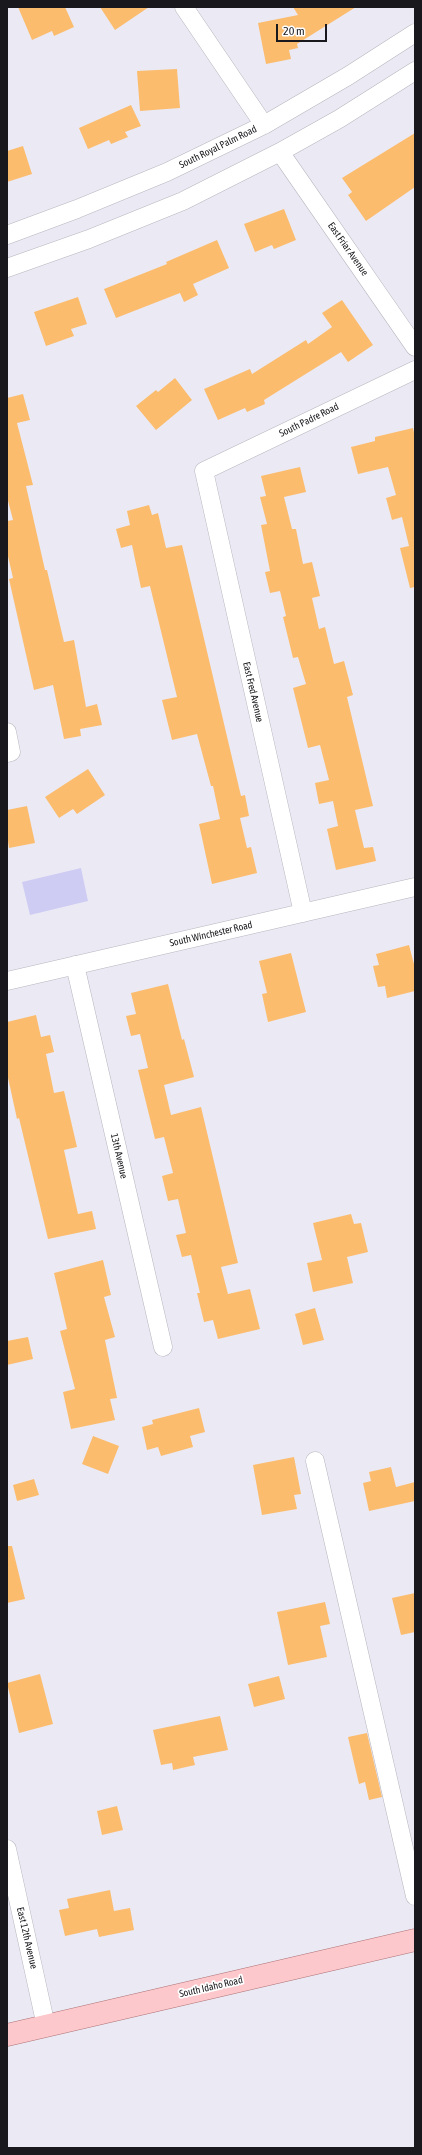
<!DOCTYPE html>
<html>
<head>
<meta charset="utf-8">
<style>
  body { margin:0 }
  #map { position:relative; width:422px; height:2155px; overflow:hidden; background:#ebeaf4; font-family:"Asap Condensed",sans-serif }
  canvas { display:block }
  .frame { position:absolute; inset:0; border:8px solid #19181c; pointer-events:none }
  .scale { position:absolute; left:276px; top:24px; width:51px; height:18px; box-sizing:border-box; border:2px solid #19181c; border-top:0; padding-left:5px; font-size:12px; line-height:14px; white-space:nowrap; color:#19181c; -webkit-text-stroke:3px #fff; paint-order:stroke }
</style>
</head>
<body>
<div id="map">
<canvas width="422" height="2155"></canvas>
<div class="frame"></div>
<div class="scale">20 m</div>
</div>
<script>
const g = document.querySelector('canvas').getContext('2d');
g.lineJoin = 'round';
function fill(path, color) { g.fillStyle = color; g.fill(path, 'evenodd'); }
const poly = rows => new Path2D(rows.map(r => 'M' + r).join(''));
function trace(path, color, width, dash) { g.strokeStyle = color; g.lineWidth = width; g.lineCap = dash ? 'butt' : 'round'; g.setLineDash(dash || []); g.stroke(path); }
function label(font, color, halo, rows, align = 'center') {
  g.font = font + ' "Asap Condensed",sans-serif'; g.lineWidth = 3.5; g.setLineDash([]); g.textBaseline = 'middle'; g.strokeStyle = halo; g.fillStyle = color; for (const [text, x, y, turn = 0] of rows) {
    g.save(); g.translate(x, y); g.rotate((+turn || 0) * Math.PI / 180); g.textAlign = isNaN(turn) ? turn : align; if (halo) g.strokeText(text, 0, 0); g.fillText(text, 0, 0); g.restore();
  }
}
fill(poly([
  [81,868,88,901,30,915,22,882]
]), '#cfccf4');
fill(poly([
  [18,7,65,7,74,27,54,36,52,31,32,40],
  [100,7,149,7,115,30],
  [293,7,356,7,297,44,298,48,289,50,291,59,266,64,258,23,298,15],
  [177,69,180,108,140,111,137,71],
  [131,105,141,126,125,132,128,137,111,144,109,140,88,149,79,128],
  [415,133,415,187,366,221,348,195,352,192,342,178],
  [23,146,32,174,7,182,7,151],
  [284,209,296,240,274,249,272,245,255,252,244,224],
  [217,240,229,268,193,284,198,295,184,302,180,293,116,318,104,289,167,264,166,262],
  [78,297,87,324,71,329,74,336,46,346,34,312],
  [342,300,373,345,348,362,341,352,264,400,265,404,247,412,245,408,218,420,204,389,250,369,252,374,306,340,308,344,332,327,322,313],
  [175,378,192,400,156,430,136,406,156,390,158,392],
  [23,394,30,420,17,423,33,485,26,486,45,570,47,570,64,642,74,640,86,707,97,704,102,725,80,729,81,736,64,739,53,685,34,690,9,579,13,578,7,552,7,521,13,520,7,497,7,398],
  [413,428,415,437,415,587,410,588,400,548,409,546,402,517,392,520,386,498,396,495,388,467,358,474,351,447,375,441,375,437],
  [300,467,306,492,284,497,292,529,296,529,303,564,312,562,320,596,312,598,319,629,325,627,334,664,344,661,353,695,347,697,373,806,355,810,364,848,373,847,376,861,336,870,327,829,338,826,333,801,319,804,315,783,329,780,320,745,308,748,293,688,306,684,298,657,293,658,283,617,286,616,280,591,270,593,265,572,270,571,261,525,267,524,260,497,266,496,261,476],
  [149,505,152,515,158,513,166,548,182,545,241,796,245,795,249,816,240,818,247,848,251,847,257,873,212,884,199,824,220,819,213,786,211,786,197,734,172,740,162,700,177,697,150,586,141,588,132,545,121,548,116,529,130,525,127,511],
  [88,769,105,795,77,814,73,809,59,818,45,797],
  [27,806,35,843,9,848,7,835,7,810],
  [409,945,415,968,415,991,387,998,385,986,378,987,373,966,379,965,376,954],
  [291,953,306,1012,268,1022,262,994,267,993,259,961],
  [168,984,182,1040,184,1039,194,1077,164,1085,171,1115,201,1107,238,1263,221,1267,228,1294,250,1289,260,1329,218,1339,213,1320,204,1322,197,1293,200,1293,191,1255,182,1257,176,1235,186,1233,178,1199,168,1201,162,1176,173,1173,164,1137,155,1139,138,1070,148,1068,140,1034,131,1036,126,1016,136,1014,131,993],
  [36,1015,41,1037,50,1035,54,1052,46,1054,54,1093,64,1091,77,1147,64,1150,78,1214,92,1211,96,1229,48,1239,19,1118,17,1119,7,1073,7,1022],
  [351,1214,354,1224,361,1223,368,1252,347,1257,353,1283,313,1292,307,1263,322,1260,313,1223],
  [103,1260,111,1295,104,1297,115,1337,105,1340,117,1398,110,1399,115,1420,71,1429,63,1392,75,1389,60,1331,67,1329,54,1273],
  [315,1308,324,1340,303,1345,295,1314],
  [28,1337,33,1359,7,1365,7,1341],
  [199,1408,205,1432,190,1436,193,1447,161,1456,158,1447,147,1450,142,1427,153,1424,152,1420],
  [93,1436,119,1446,108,1474,82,1464],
  [294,1457,301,1494,294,1495,297,1509,262,1515,253,1465],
  [391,1467,396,1487,415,1482,415,1501,369,1511,363,1483,371,1481,369,1472],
  [34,1479,39,1495,17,1501,13,1485],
  [7,1546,12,1546,25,1599,7,1603],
  [415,1593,415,1632,401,1635,392,1598],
  [325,1602,330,1624,320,1626,327,1657,288,1665,277,1612],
  [40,1674,53,1724,19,1733,7,1683],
  [279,1676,285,1699,254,1707,248,1684],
  [220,1716,228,1750,193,1757,195,1765,173,1770,172,1763,161,1765,153,1730],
  [367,1733,382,1797,369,1800,365,1782,359,1784,348,1737],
  [117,1806,123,1830,102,1835,97,1811],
  [110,1890,114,1911,130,1908,134,1930,99,1937,97,1929,65,1936,59,1910,69,1908,67,1899]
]), '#fbbc6e');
const minor = poly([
  [184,7,264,125],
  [280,152,415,347],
  [7,235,77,209,167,172,264,125,348,76,415,33],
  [7,268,89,239,183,201,280,152,339,119,415,71],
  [7,732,11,752,7,753],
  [303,913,204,471,415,370],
  [75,965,163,1347],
  [7,981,415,887],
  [315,1461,415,1896],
  [7,1849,46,2026]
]);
const major = poly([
  [7,2035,415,1940]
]);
trace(minor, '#b7b6bf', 19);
trace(major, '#ad7377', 23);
trace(minor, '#fff', 18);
trace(major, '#fdc8cb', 22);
label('10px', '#19181c', '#fff', [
  ["South Royal Palm Road",218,147,-26],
  ["East Friar Avenue",348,249,55],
  ["South Padre Road",309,420,-26],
  ["East Fred Avenue",253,692,77],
  ["South Winchester Road",211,934,-13],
  ["13th Avenue",119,1156,77],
  ["East 12th Avenue",27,1938,77],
  ["South Idaho Road",211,1987,-13]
]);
</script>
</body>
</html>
